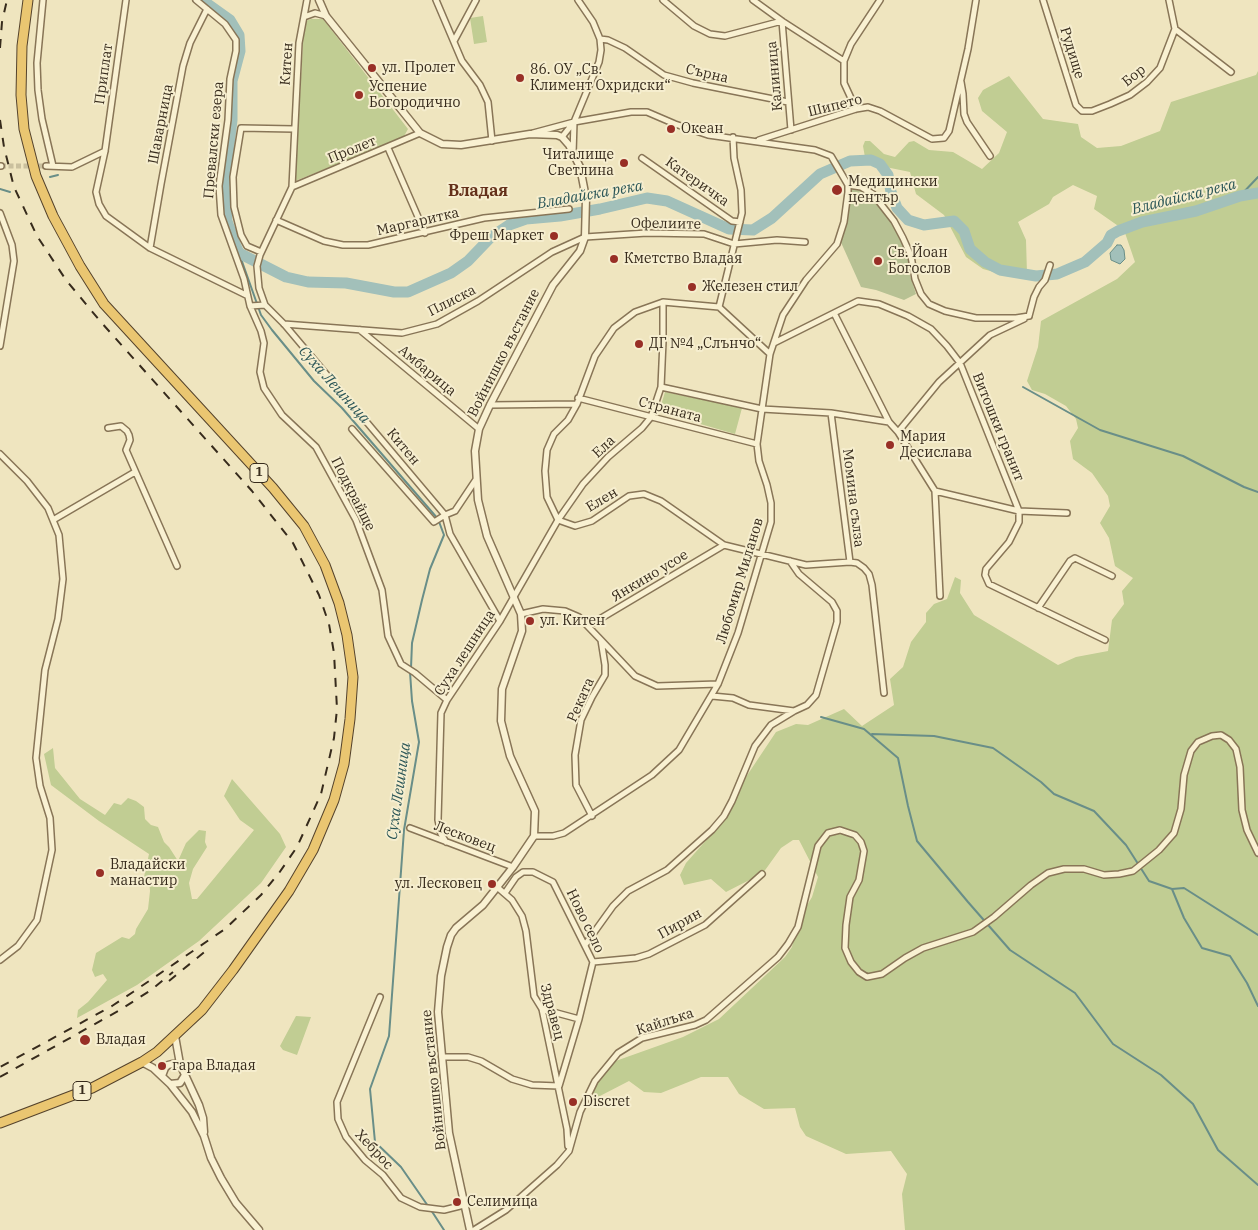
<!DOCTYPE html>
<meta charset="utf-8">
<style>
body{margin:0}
canvas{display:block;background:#efe5bf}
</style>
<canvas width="1258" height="1230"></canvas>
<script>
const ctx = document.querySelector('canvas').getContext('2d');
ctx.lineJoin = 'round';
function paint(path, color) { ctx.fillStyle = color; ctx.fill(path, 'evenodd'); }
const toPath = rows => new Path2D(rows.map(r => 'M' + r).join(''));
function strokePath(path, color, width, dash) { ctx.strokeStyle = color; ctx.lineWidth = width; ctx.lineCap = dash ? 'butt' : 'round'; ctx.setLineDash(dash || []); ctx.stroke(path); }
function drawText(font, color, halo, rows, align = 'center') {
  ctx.font = font + ' "IBM Plex Serif",serif'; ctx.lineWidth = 4; ctx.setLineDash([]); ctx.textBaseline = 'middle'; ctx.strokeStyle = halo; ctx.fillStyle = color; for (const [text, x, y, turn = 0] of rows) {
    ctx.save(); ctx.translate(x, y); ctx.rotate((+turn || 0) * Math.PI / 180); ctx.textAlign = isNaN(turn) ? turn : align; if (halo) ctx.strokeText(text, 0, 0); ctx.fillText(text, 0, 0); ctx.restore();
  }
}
paint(toPath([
 [483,16,487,42,474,44,470,18],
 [311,19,323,19,408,129,403,138,295,181,304,27,306,21],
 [1258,71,1258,1230,905,1230,902,1194,907,1174,891,1151,846,1154,806,1136,800,1127,795,1108,764,1109,739,1094,728,1077,701,1077,661,1093,644,1092,629,1081,598,1097,590,1091,610,1063,683,1037,719,1019,785,957,792,947,797,922,812,897,818,877,799,840,793,840,781,848,763,873,726,892,711,879,684,885,680,875,686,863,725,819,742,783,776,732,796,724,808,725,844,709,862,726,894,705,890,679,903,667,911,642,926,622,926,613,934,604,947,599,955,577,961,580,960,593,974,615,1058,665,1076,657,1108,651,1112,620,1124,604,1122,591,1133,578,1115,566,1109,538,1100,523,1110,506,1108,496,1092,473,1073,459,1070,441,1078,428,1076,419,1066,406,1045,394,1032,390,1027,381,1038,347,1041,321,1117,279,1135,262,1124,230,1094,209,1097,196,1073,185,1053,197,1049,204,1018,222,1026,240,1027,274,1012,277,983,269,966,257,944,215,916,194,910,172,866,163,863,146,865,141,870,141,884,154,895,157,909,142,914,141,929,150,953,152,982,169,999,153,1007,132,982,111,978,98,983,90,1009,76,1043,119,1078,124,1081,137,1097,148,1121,146,1160,131,1171,102,1256,75],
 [665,392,742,408,735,434,659,412],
 [53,748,55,768,80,799,105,815,114,803,121,805,128,798,136,801,144,807,145,819,151,825,158,827,164,842,169,847,178,861,186,843,199,830,206,831,205,842,207,847,193,869,189,883,192,899,197,899,254,830,240,820,224,796,232,779,280,834,286,847,261,883,199,941,137,985,77,1018,78,1010,88,1002,107,980,103,974,95,977,92,970,96,953,122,937,129,939,135,934,136,929,148,909,150,891,149,880,144,877,149,854,99,821,51,785,44,754],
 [296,1016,311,1017,297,1055,283,1050,280,1046]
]), '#c1cd93');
paint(toPath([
 [848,185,873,194,894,221,913,266,908,269,916,294,904,300,876,290,861,287,839,238]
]), '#b7c193');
const water = toPath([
 [1117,245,1121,245,1124,250,1125,259,1120,264,1111,260,1110,253,1117,245]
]);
paint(water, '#a2c0ba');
strokePath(water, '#698e88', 1);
strokePath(toPath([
 [50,177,58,175],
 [0,189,10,192],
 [1240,196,1258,177],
 [239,253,261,315,272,330,314,381,342,408,438,519,444,535,430,569,422,600,412,643,411,668],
 [1023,387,1100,430,1183,456,1244,487,1258,492],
 [410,672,412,701,419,742,404,830,389,1036,370,1089,375,1142,401,1167,428,1206],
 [821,717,864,729,898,758,908,806,917,841,968,902,1010,950,1075,993,1113,1044,1161,1075,1193,1104,1218,1150,1258,1185],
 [872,734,934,736,993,748,1041,782,1054,794,1094,811,1126,845,1149,881,1172,889,1184,918,1202,948,1230,956,1247,983,1258,1006],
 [1172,889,1184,888,1258,935],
 [431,1210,444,1230]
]), '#698e88', 2);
strokePath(toPath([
 [202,0,230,20,239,35,240,51,232,81,232,120,224,187,227,221,235,244,239,253,286,277,308,282,346,283,394,292,408,292,451,273,468,261,491,237,509,225,526,219,560,216,600,209,647,198,667,201,729,229,753,230,772,218,820,174,850,161,871,160,880,164,888,175,891,192,897,208,908,220,924,225,954,221,964,231,970,249,985,262,1000,270,1036,276,1057,274,1085,262,1107,243,1111,235,1118,231,1142,222,1196,211,1240,196,1258,193]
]), '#a2c0ba', 11);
strokePath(toPath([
 [1,166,46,166]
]), '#cac09e', 5, [5, 2.5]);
const minor = toPath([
 [43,0,37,63,38,90,42,119,53,166],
 [126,0,105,151,96,192,99,204,106,216,150,248,246,295],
 [196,0,225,24,236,40,236,51,230,79,228,120,219,186,221,215,244,279,250,306,261,331,264,343,260,372,264,388,282,415,316,447,356,520,382,590,388,636,401,664,415,673,447,700],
 [307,0,299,43,292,187,260,255,257,266,259,288,265,305,284,324,445,515,434,522,352,429],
 [436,0,462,61,480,85,488,102,492,141],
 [663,0,694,26,710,34,725,36,782,21,791,130],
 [753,0,782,21,844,61],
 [1043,0,1076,105,1082,111,1092,111,1110,104,1130,95,1147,82,1160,68,1175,29],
 [1169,0,1175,29,1231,72],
 [304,17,315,13,326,16],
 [600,39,608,40,625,48,664,75,693,83,788,102],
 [454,41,476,0],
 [961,82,963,94,964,114,967,122,990,156],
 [856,109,844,83,844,61,851,44,880,0],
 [574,122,599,62,601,50,600,39,593,22,578,0],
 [533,133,574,122,573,154],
 [759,140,856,109,868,107,880,111,932,139,944,138,949,131,968,49,976,0],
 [388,148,425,233],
 [642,158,732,221,740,222],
 [0,166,1,166],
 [46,166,72,167,105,151],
 [848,185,861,187,873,194,894,221,903,238,911,256,915,279,921,294,929,304,945,311,976,318,1016,318,1029,316],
 [292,187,420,133],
 [0,213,12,245,14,261,0,346],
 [276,220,324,241,343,245,368,245,484,218,569,209],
 [150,248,161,184,183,66,190,43,207,9],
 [261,252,247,246,241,235,234,207,233,177,241,128,294,129],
 [250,306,265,305],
 [719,307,742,213,741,190,734,158,733,137],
 [834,313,889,422,898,432,935,491,940,596],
 [1029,316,1034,297,1039,287,1045,280,1050,265],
 [284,324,402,333,437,324,478,301,552,252,585,237,647,233,704,234,734,244,777,240,805,242],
 [360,330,479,429],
 [774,343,858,301,879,304,908,316,931,329,947,346,960,363,1019,511,1019,522,1009,542,986,569,985,575,989,584,1105,640],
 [770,354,719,307,663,302,635,312,614,328,595,356,577,404,568,420,554,434,547,450,545,471,547,497,558,520,575,526,592,521,629,496,644,494,661,501,724,545,806,565,850,562],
 [661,387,762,409,831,413,889,422],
 [578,398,757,444],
 [490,405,577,404],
 [831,413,850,562,857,563,864,568,869,574,872,585,884,693],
 [108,428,121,426,127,431,129,435,130,440,126,450,177,566],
 [898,432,939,382,990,335,1024,319],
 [0,454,27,481,48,508,59,535,63,579,58,619,45,670,36,758,40,786,50,818,52,850,37,920,18,946,0,960],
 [475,481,455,511,445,515,450,534,500,621],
 [935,491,1019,511,1067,513],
 [53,520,135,472],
 [1038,608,1070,561,1075,558,1112,576],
 [521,614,543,609,565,611,579,617,601,640,605,665,605,675,592,697,581,720,575,755,576,785,592,816],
 [588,626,724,545],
 [601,640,635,676,657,686,718,684],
 [712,696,733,698,749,705,794,711],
 [410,828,513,867],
 [534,836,553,836,564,833,652,775,679,750,718,684,738,633,771,522,771,503,767,485,759,461,757,444,770,354,783,315,806,280,837,244,844,222,848,192,848,185,831,156,815,150,708,135,675,124,647,112,631,112,574,122,562,137],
 [446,842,441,834,438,820,441,713,447,700,500,621,558,520,583,484,608,457,642,428,651,417,661,387,663,341,663,302],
 [497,887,512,900,522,916,526,931,534,996,542,1009,567,1129,568,1146],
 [585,945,613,906,628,891,667,870,712,830,724,816,732,801,755,746,771,725,794,711,807,705,816,695,837,622,837,611,832,602,799,574,790,561],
 [593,962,636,958,649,954,705,925,762,874],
 [380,997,337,1102,338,1119,346,1137,365,1160,383,1175,401,1198,420,1207,444,1210,464,1205],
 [542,1009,579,1019],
 [442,1057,468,1057,481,1061,512,1079,532,1085,559,1086,579,1019,593,962,553,882,533,872,523,872,516,877,505,893],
 [474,1230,506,1210,557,1165,569,1151,580,1112,595,1081,618,1053,642,1038,695,1025,706,1020,778,957,788,944,798,927,818,846,828,833,840,830,855,835,861,842,864,851,859,880,850,897,846,925,845,948,851,962,859,972,867,977,882,974,905,958,923,948,973,932,994,917,1031,885,1048,873,1064,869,1084,869,1104,875,1119,874,1133,871,1159,850,1174,833,1181,809,1184,775,1191,751,1198,742,1212,736,1221,735,1229,740,1236,749,1240,767,1242,810,1247,830,1258,853]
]);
const tertiary = toPath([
 [319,0,326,16,420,133,442,144,461,145,530,134,557,135,562,137,569,145,580,167,586,198,585,237,580,251,553,285,490,405,479,429,475,451,478,500,487,536,521,614,522,631,502,689,501,721,510,756,535,811,534,836,513,867,483,905,456,928,451,935,447,947,441,976,438,1012,449,1133,470,1230],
 [175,1036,180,1064,199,1105,203,1118,204,1132],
 [142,1062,153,1068,170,1084,192,1112,204,1136,211,1158,221,1178,236,1203,259,1230],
 [162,1076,165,1068,168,1065,172,1064,180,1064],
 [170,1084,180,1083,185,1075]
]);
const trunk = toPath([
 [0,1123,92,1088,142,1062,157,1052,202,1010,233,970,289,891,313,850,334,800,344,764,350,719,353,677,347,635,339,603,325,565,304,526,273,488,104,304,80,266,53,216,36,176,24,129,21,95,22,46,28,0]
]);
strokePath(minor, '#887557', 8);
strokePath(tertiary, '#887557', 9);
strokePath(trunk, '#55432c', 11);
strokePath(minor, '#f9f1d2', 5);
strokePath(tertiary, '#f9f1d2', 6);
strokePath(trunk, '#eac671', 9);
strokePath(toPath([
 [0,48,2,22,7,0],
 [0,120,4,147,14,187,37,236,66,280,100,321,252,491,293,543,319,595,329,624,334,653,337,709,334,738,321,794,297,847,279,873,261,895,225,929,133,992,112,1006,0,1067],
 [169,981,208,949],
 [0,1077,120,1010,151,990,173,972]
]), '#372b1c', 2, [9, 9]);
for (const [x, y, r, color] of [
 [372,68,5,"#982f26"],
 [520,78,5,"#982f26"],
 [359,95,5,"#982f26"],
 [671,129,5,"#982f26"],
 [624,163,5,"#982f26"],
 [837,190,6,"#982f26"],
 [554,236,5,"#982f26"],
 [614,259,5,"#982f26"],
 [878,261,5,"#982f26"],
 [692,287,5,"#982f26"],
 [639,344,5,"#982f26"],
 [890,445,5,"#982f26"],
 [530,621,5,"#982f26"],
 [100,873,5,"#982f26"],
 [492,884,5,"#982f26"],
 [85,1040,6,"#982f26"],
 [162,1066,5,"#982f26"],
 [573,1102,5,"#982f26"],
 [457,1202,5,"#982f26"]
]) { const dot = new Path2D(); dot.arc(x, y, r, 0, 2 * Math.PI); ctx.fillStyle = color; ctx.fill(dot); strokePath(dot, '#f6eecf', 2); }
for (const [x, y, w] of [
 [259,473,18],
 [82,1091,18]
]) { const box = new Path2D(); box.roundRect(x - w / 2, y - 9.5, w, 19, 4); ctx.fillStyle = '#f6eecf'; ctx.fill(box); strokePath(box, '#372b1c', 1); }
drawText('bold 12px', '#372b1c', null, [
 ["1",259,473],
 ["1",82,1091]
]);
drawText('14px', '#372b1c', '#f6eecf', [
 ["Рудище",1072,53,73],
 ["Китен",287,64,-86],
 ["Приплат",104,74,-82],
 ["Сърна",707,74,13],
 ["Калиница",775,76,-95],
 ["Бор",1134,76,-39],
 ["Шипето",835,106,-14],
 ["Шаварница",161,124,-79],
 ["Превалски езера",214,140,-85],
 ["Пролет",352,150,-22],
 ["Катеричка",697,182,35],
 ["Маргаритка",418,222,-13],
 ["Офелиите",666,224,1],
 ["Плиска",452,301,-27],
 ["Войнишко въстание",504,353,-63],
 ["Амбарица",427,371,40],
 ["Страната",670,410,15],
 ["Витошки гранит",998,427,68],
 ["Китен",403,447,50],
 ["Ела",604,447,-43],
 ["Подкрайще",353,494,63],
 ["Момина сълза",853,498,83],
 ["Елен",602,500,-31],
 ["Янкино усое",650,576,-31],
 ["Любомир Миланов",740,581,-73],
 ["Суха лешница",465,653,-57],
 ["Реката",581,700,-66],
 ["Лесковец",465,837,21],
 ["Ново село",585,921,64],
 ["Пирин",680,924,-29],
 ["Здравец",552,1012,75],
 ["Кайлъка",665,1022,-18],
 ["Войнишко въстание",434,1080,-96],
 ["Хеброс",374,1150,47]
]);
drawText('14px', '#372b1c', '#f6eecf', [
 ["ул. Пролет",382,68],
 ["86. ОУ „Св.",530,70],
 ["Климент Охридски“",530,86],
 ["Успение",369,87],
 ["Богородично",369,103],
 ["Океан",681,129],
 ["Читалище",614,155,"right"],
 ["Светлина",614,171,"right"],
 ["Медицински",848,182],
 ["център",848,198],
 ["Фреш Маркет",544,236,"right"],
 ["Св. Йоан",888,253],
 ["Богослов",888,269],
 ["Кметство Владая",624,259],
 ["Железен стил",702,287],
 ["ДГ №4 „Слънчо“",649,344],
 ["Мария",900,437],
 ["Десислава",900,453],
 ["ул. Китен",540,621],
 ["Владайски",110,865],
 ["манастир",110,881],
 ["ул. Лесковец",482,884,"right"],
 ["Владая",96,1040],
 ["гара Владая",172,1066],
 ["Discret",583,1102],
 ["Селимица",467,1202]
], 'left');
drawText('italic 15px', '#2b5657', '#f6eecf', [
 ["Владайска река",590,195,-10],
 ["Владайска река",1184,197,-14],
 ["Суха Лешница",334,385,48],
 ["Суха Лешница",399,791,-82]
]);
drawText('bold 16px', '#64301a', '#f6eecf', [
 ["Владая",478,191]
]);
</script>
